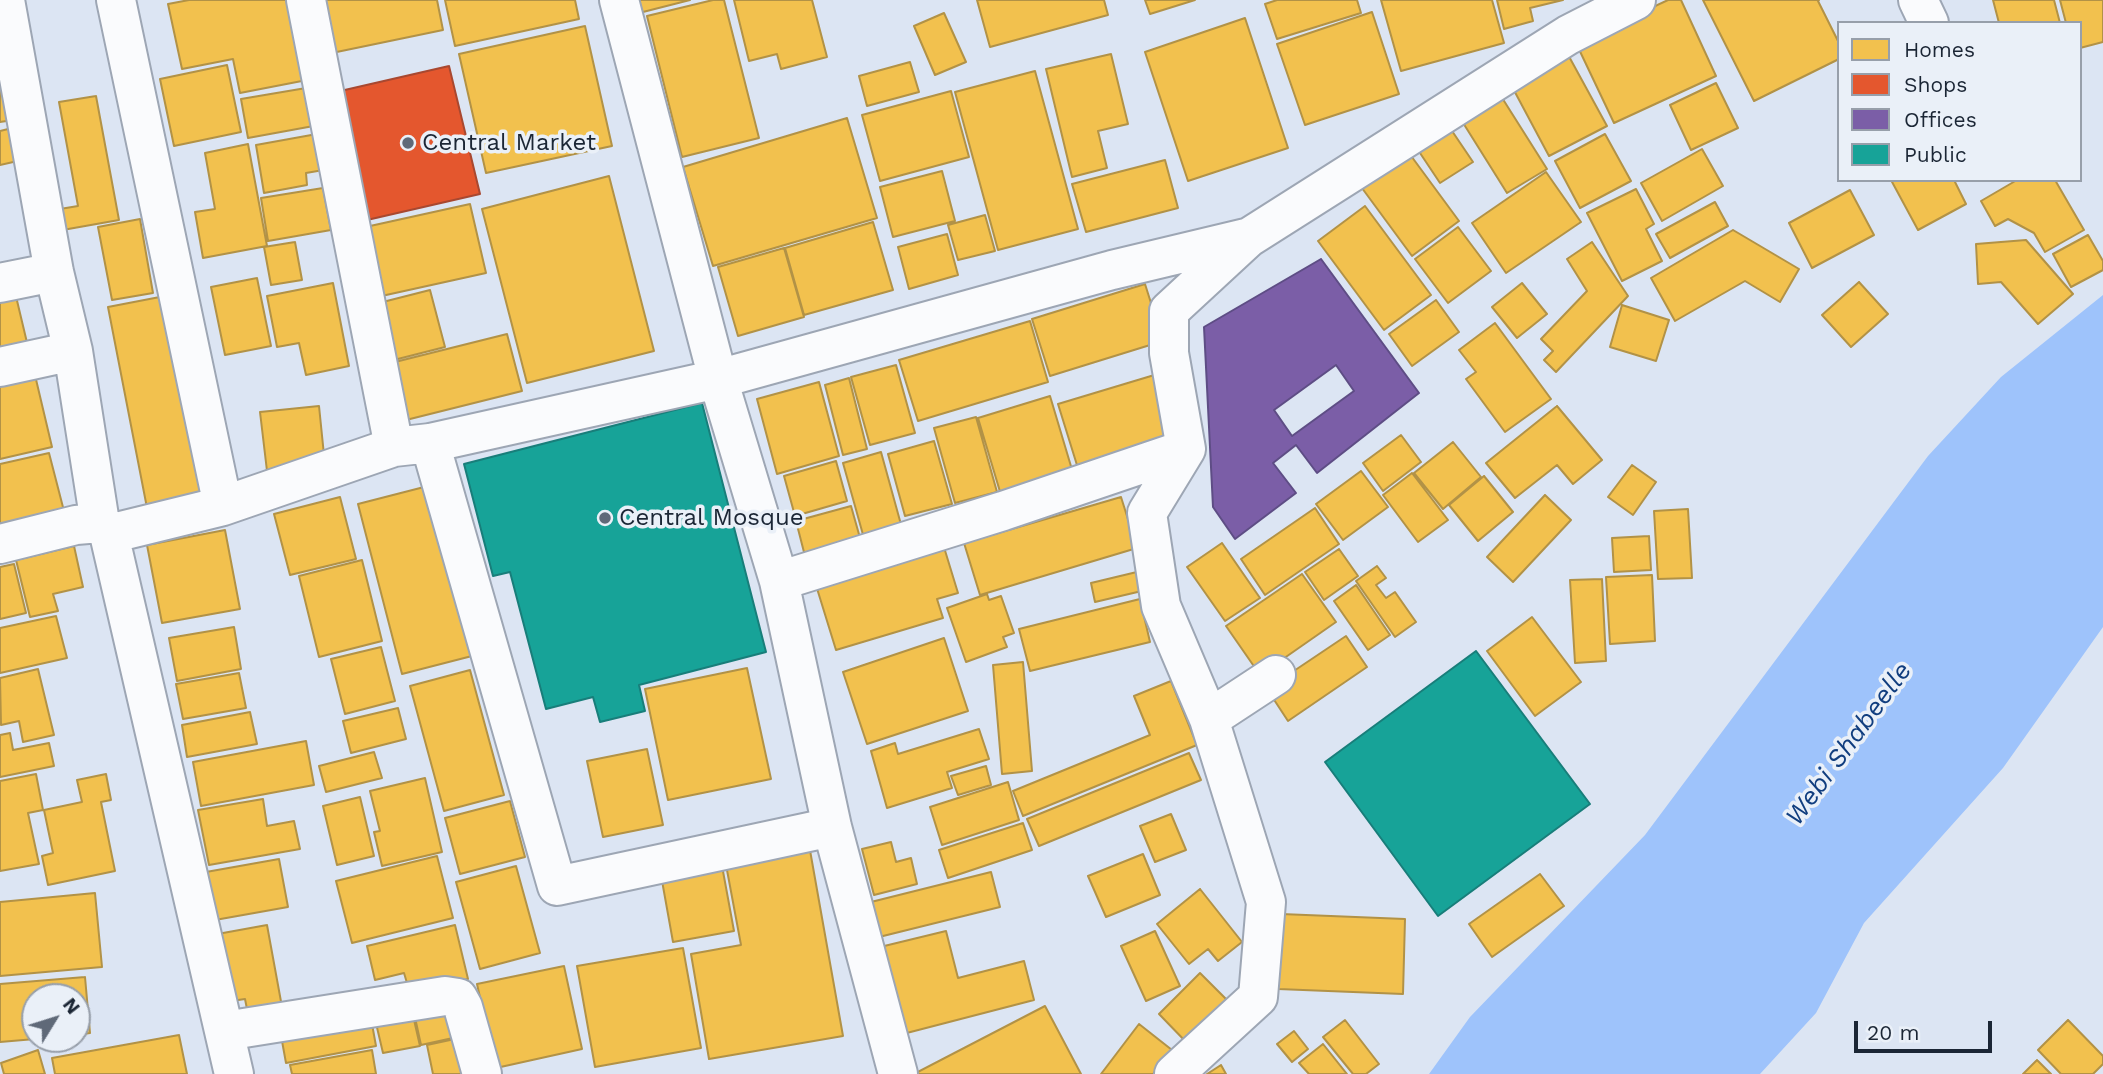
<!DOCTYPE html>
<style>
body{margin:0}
#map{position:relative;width:2103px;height:1074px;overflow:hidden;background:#dce5f3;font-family:"Work Sans",sans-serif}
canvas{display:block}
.legend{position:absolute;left:1837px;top:21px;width:245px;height:161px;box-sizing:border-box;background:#eaf0f8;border:2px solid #979faa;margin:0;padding:9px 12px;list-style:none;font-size:21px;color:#1b2635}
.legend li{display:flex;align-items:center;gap:14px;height:35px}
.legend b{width:35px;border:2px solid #979faa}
.north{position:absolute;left:21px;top:983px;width:70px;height:70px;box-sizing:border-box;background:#eaf0f8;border:2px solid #979faa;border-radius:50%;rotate:52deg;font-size:19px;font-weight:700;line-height:28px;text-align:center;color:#1b2635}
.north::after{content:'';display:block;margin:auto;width:24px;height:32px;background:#5f6978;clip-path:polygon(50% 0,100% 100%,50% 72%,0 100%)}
.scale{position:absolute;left:1854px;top:1021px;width:138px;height:32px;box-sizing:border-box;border:4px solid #1b2635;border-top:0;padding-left:9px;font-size:21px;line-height:24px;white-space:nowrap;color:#1b2635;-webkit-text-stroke:5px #eaf0f8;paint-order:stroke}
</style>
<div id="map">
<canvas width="2103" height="1074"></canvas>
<ul class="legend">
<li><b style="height:19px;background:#f2c14e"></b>Homes</li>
<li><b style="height:19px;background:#e4572e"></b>Shops</li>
<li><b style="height:19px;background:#7b5ea7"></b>Offices</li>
<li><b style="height:19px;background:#17a398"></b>Public</li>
</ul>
<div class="north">N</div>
<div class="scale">20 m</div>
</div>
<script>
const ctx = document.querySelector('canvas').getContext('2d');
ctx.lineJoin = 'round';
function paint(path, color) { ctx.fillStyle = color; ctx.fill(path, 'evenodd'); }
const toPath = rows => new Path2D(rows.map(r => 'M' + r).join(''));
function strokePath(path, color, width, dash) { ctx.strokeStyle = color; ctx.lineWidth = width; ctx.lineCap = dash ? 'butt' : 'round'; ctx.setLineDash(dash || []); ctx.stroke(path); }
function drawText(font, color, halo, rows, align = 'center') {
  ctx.font = font + ' "Work Sans",sans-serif'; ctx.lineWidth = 7; ctx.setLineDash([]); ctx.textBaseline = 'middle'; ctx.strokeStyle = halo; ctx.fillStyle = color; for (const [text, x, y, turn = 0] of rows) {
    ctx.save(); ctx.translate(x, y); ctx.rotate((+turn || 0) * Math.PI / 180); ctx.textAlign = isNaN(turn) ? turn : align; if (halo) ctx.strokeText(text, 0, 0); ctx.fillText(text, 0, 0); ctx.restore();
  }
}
paint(toPath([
 [2103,295,2103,627,2003,768,1864,923,1816,1013,1760,1074,1429,1074,1470,1017,1645,835,1928,456,2001,377]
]), '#9ec3fb');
const homes = toPath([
 [189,0,289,0,307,80,240,93,233,59,182,69,168,4,189,0],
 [316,0,437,0,443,30,327,54,316,0],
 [445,0,575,0,579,19,455,46,445,0],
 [636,0,690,0,639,13,636,0],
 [713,0,724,0,759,138,682,157,647,16,713,0],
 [734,0,812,0,827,57,781,69,777,54,749,61,734,0],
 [977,0,1104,0,1108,15,990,47,977,0],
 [1145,0,1195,0,1150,14,1145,0],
 [1277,0,1357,0,1361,13,1277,39,1265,4,1277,0],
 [1381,0,1492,0,1504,43,1401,71,1381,0],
 [1497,0,1563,0,1530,8,1533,21,1504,29,1497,0],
 [1668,0,1681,0,1716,76,1614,123,1576,43,1668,0],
 [1703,0,1819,0,1818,1,1839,43,1839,59,1754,101,1703,0],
 [1993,0,2054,0,2060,23,1999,23,1993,0],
 [2060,0,2103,0,2103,42,2080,48,2080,23,2066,23,2060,0],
 [1372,12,1399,94,1305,125,1277,44,1372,12],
 [944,13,966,62,935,75,914,26,944,13],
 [1245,18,1288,148,1188,181,1145,52,1245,18],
 [585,26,612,146,486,173,459,54,585,26],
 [1566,51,1607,126,1549,156,1509,81,1566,51],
 [1111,54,1128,124,1098,131,1107,168,1072,177,1046,69,1111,54],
 [910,62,919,92,867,106,859,76,910,62],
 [227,65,241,132,174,146,160,79,227,65],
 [1035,71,1078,229,998,250,955,92,1035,71],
 [1716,83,1738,128,1691,150,1670,105,1716,83],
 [312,87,319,125,248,138,241,99,312,87],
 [7,89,13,120,0,122,0,91,7,89],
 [951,91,969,157,880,181,862,115,951,91],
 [1499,93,1547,169,1507,193,1460,118,1499,93],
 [96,96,119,220,57,231,54,210,78,206,59,102,96,96],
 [847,118,877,218,713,266,683,167,847,118],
 [1448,125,1473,162,1440,183,1416,147,1448,125],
 [16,127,22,160,0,165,0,131,16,127],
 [328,132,335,168,306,173,307,185,264,193,256,145,328,132],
 [1605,134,1631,181,1580,208,1555,161,1605,134],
 [248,144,267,246,203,258,195,212,215,209,205,153,248,144],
 [1406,149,1459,221,1412,256,1359,184,1406,149],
 [1702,149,1723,186,1662,221,1641,183,1702,149],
 [1165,160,1178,208,1086,232,1072,184,1165,160],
 [942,171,955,221,893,237,880,187,942,171],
 [1546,172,1581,222,1506,273,1472,223,1546,172],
 [609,176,654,351,527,383,482,209,609,176],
 [1891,180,1954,180,1966,204,1918,230,1891,180],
 [2017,180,2055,180,2084,230,2045,252,2034,233,2008,219,1995,226,1981,201,2017,180],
 [323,188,331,230,268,241,261,198,323,188],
 [1636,189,1654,224,1646,229,1662,261,1622,281,1587,213,1636,189],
 [1850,190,1874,235,1812,268,1789,223,1850,190],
 [1715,202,1728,226,1670,258,1656,234,1715,202],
 [470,204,486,273,377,297,361,228,470,204],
 [1365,206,1431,295,1384,330,1318,241,1365,206],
 [985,215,995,251,958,260,948,225,985,215],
 [140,219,153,293,112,300,98,227,140,219],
 [873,222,893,290,804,315,785,248,873,222],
 [1458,227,1491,271,1448,303,1415,259,1458,227],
 [1733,230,1799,269,1780,302,1745,281,1675,321,1651,278,1733,230],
 [947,234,958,275,909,289,898,247,947,234],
 [2088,235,2103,261,2103,270,2071,287,2053,254,2088,235],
 [2026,240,2073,294,2038,324,2001,282,1978,284,1976,244,2026,240],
 [295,242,302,280,271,285,264,247,295,242],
 [1592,242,1628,296,1556,372,1544,360,1553,351,1541,339,1587,291,1567,259,1592,242],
 [784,248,804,317,738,336,718,267,784,248],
 [257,278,271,346,225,355,211,287,257,278],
 [1859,282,1888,314,1851,347,1822,315,1859,282],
 [333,283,349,366,306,375,299,343,277,347,267,296,333,283],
 [1522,283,1547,314,1517,338,1492,307,1522,283],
 [1145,284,1163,341,1050,376,1032,319,1145,284],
 [14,288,29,351,0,357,0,291,14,288],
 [430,290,445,347,386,362,371,305,430,290],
 [165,296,205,502,148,513,108,307,165,296],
 [1436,300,1459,332,1412,366,1389,334,1436,300],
 [1622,305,1669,320,1656,361,1610,347,1622,305],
 [1030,321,1048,382,918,421,899,360,1030,321],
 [1495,323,1551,399,1505,432,1466,379,1476,372,1459,350,1495,323],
 [507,334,522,391,402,421,387,364,507,334],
 [896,365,915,433,870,445,851,377,896,365],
 [34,371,52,447,0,459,0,379,34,371],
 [1161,373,1184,446,1081,478,1058,404,1161,373],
 [849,378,867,449,843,455,825,385,849,378],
 [819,382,839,456,777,474,757,399,819,382],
 [1050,396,1073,473,1001,495,978,418,1050,396],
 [319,406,325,465,267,471,260,412,319,406],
 [1557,406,1602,460,1573,484,1557,465,1515,498,1486,463,1557,406],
 [976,417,997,492,955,503,934,428,976,417],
 [1401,435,1421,462,1383,491,1363,463,1401,435],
 [934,441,952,504,905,516,888,454,934,441],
 [1453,442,1481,477,1443,509,1414,473,1453,442],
 [881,452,905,539,867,549,843,463,881,452],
 [49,453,65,515,0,530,0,464,49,453],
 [836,461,847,501,795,516,784,476,836,461],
 [1632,465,1656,482,1633,515,1608,497,1632,465],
 [1361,471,1388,507,1343,540,1316,504,1361,471],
 [1412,473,1448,520,1418,542,1383,495,1412,473],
 [1484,476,1513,512,1478,541,1449,505,1484,476],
 [428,486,472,656,402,674,358,504,428,486],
 [1545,495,1571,520,1513,582,1487,557,1545,495],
 [340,497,356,559,290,575,274,514,340,497],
 [1121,497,1137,548,980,595,964,543,1121,497],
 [851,506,862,545,806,560,796,521,851,506],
 [1315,508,1339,544,1265,595,1241,559,1315,508],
 [1688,509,1692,578,1658,579,1654,511,1688,509],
 [225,530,240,609,162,623,147,545,225,530],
 [1649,536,1651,570,1614,572,1612,538,1649,536],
 [1222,543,1260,598,1225,621,1187,567,1222,543],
 [943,544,958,593,937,599,943,618,836,650,815,582,943,544],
 [74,546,83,587,53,594,58,611,30,617,16,560,74,546],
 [1339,549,1358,576,1324,600,1305,572,1339,549],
 [362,560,382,641,319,657,299,576,362,560],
 [14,564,26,613,0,619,0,567,14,564],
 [1377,566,1386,578,1376,585,1386,598,1395,592,1416,622,1395,637,1356,581,1377,566],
 [1141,571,1146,590,1095,602,1091,583,1141,571],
 [1302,574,1336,622,1260,675,1226,626,1302,574],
 [1652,575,1655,641,1610,644,1606,577,1652,575],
 [1602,579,1606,661,1575,663,1570,580,1602,579],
 [1356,585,1390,635,1368,650,1334,601,1356,585],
 [987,594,989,600,1001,596,1014,633,1003,637,1007,647,966,662,947,608,987,594],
 [1140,599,1150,642,1030,671,1019,629,1140,599],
 [56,616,67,658,0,673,0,628,56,616],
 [1532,617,1581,682,1535,716,1487,651,1532,617],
 [234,627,241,669,177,681,169,638,234,627],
 [1346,636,1367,667,1288,721,1267,689,1346,636],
 [944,638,968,711,867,744,843,672,944,638],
 [381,647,395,701,345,714,331,659,381,647],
 [1023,662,1032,771,1002,774,993,665,1023,662],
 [747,668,771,779,668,800,645,689,747,668],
 [38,669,54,735,23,742,19,721,1,725,0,678,38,669],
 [470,670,504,795,444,811,410,686,470,670],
 [239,673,246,708,183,719,176,684,239,673],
 [1171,681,1197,745,1023,816,1013,791,1150,735,1134,696,1171,681],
 [398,708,406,739,351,753,343,721,398,708],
 [250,712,257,744,187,757,182,725,250,712],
 [979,729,989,759,947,772,952,788,887,808,871,751,895,743,898,754,979,729],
 [10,733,13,750,49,743,54,766,0,777,0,735,10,733],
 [306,741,314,785,201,806,193,762,306,741],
 [647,749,663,825,603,837,587,761,647,749],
 [374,752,382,778,326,792,319,766,374,752],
 [1189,753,1201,780,1039,846,1027,819,1189,753],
 [986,766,991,785,958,795,951,776,986,766],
 [36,774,43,810,28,813,39,864,0,871,0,781,36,774],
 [106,774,111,800,101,802,115,871,48,885,42,856,53,853,44,810,82,802,77,780,106,774],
 [425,778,442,852,382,866,374,832,380,831,370,791,425,778],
 [1008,782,1019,820,942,845,930,807,1008,782],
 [360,797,374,856,337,865,323,806,360,797],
 [263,799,267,826,294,821,300,849,209,865,198,810,263,799],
 [510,801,525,857,460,874,445,818,510,801],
 [1171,814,1186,850,1155,862,1140,826,1171,814],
 [1023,823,1032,850,948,878,939,850,1023,823],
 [808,839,843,1036,709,1059,691,954,741,945,724,854,808,839],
 [891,842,896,862,911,858,917,884,874,895,862,849,891,842],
 [1143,854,1160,895,1106,917,1088,876,1143,854],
 [720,855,734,931,673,942,659,864,720,855],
 [437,856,453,918,352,943,336,881,437,856],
 [279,859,288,907,215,920,206,872,279,859],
 [516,866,540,953,480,969,456,882,516,866],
 [991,872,1000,907,875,938,867,903,991,872],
 [1540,874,1564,906,1492,957,1469,924,1540,874],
 [1200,889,1242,942,1218,961,1208,949,1189,964,1157,924,1200,889],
 [95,893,102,967,0,976,0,902,95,893],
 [1281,914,1405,919,1403,994,1278,989,1281,914],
 [267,925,282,1007,248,1014,245,999,225,1002,212,935,267,925],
 [455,925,468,979,410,993,404,973,375,980,367,946,455,925],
 [946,931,958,978,1024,961,1034,1000,899,1035,876,948,946,931],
 [1155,931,1180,986,1146,1001,1121,946,1155,931],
 [683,948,701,1048,595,1067,577,966,683,948],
 [564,966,582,1049,496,1068,477,984,564,966],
 [1200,973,1229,1002,1188,1044,1159,1014,1200,973],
 [85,977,90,1033,77,1035,77,997,35,997,35,1039,0,1042,0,984,85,977],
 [455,1004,462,1036,421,1045,414,1013,455,1004],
 [1045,1006,1081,1074,914,1074,1045,1006],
 [412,1011,420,1046,383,1053,375,1019,412,1011],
 [370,1013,376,1046,286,1063,280,1030,370,1013],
 [1345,1020,1379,1064,1366,1074,1353,1074,1323,1037,1345,1020],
 [2068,1020,2103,1056,2103,1064,2093,1074,2061,1074,2038,1050,2068,1020],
 [1139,1024,1172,1050,1153,1074,1101,1074,1139,1024],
 [1294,1031,1308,1049,1292,1062,1277,1044,1294,1031],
 [179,1035,187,1074,55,1074,52,1058,179,1035],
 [464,1037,472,1074,433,1074,427,1045,464,1037],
 [1323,1044,1347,1074,1309,1074,1299,1063,1323,1044],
 [38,1050,45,1074,4,1074,1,1063,38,1050],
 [372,1050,376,1074,292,1074,290,1065,372,1050],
 [2037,1060,2051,1074,2023,1074,2037,1060],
 [1221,1065,1226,1074,1207,1074,1221,1065]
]);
paint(homes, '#f2c14e');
strokePath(homes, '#b29246', 2);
const shops = toPath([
 [449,66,480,194,367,220,336,92,449,66]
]);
paint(shops, '#e4572e');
strokePath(shops, '#a84830', 2);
const offices = toPath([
 [1321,259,1419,393,1317,473,1296,445,1273,463,1296,493,1235,539,1213,507,1204,327,1321,259],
 [1336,365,1354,391,1292,436,1274,410,1336,365]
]);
paint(offices, '#7b5ea7');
strokePath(offices, '#5e4d85', 2);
const public = toPath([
 [702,403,766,652,639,685,645,711,600,722,593,697,546,709,510,572,493,576,464,464,702,403],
 [1476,651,1590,804,1438,916,1325,762,1476,651]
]);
paint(public, '#17a398');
strokePath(public, '#187e7a', 2);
const minor = toPath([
 [5,0,54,272,73,351,100,523,109,534,234,1074],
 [116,0,223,506],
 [306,0,394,447],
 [619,0,718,379,779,581,832,827,898,1074],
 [1918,0,1929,23],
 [0,283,54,272],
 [0,367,73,351],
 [430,443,557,886,832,827],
 [109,534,223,506,394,447,430,443,718,379,1112,270,1246,238],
 [0,544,76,525,100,523],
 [779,581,1003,511,1186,449],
 [1209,719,1276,675],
 [225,1031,445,996,458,998,463,1007,482,1074],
 [1174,1074,1258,997,1266,902,1209,719,1161,606,1147,513,1186,449,1169,353,1169,311,1248,238,1568,35,1636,0]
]);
strokePath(minor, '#9da6b4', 42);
strokePath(minor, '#fafbfd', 38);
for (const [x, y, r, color] of [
 [408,143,7,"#5f6978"],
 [605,518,7,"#5f6978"]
]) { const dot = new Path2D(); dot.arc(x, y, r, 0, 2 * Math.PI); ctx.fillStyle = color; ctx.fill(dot); strokePath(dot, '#eaf0f8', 2.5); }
drawText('24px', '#1b2635', '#eaf0f8', [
 ["Central Market",422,143],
 ["Central Mosque",619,518]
], 'left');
drawText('italic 26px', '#113e7f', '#eaf0f8', [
 ["Webi Shabeelle",1849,744,-54]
]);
</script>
